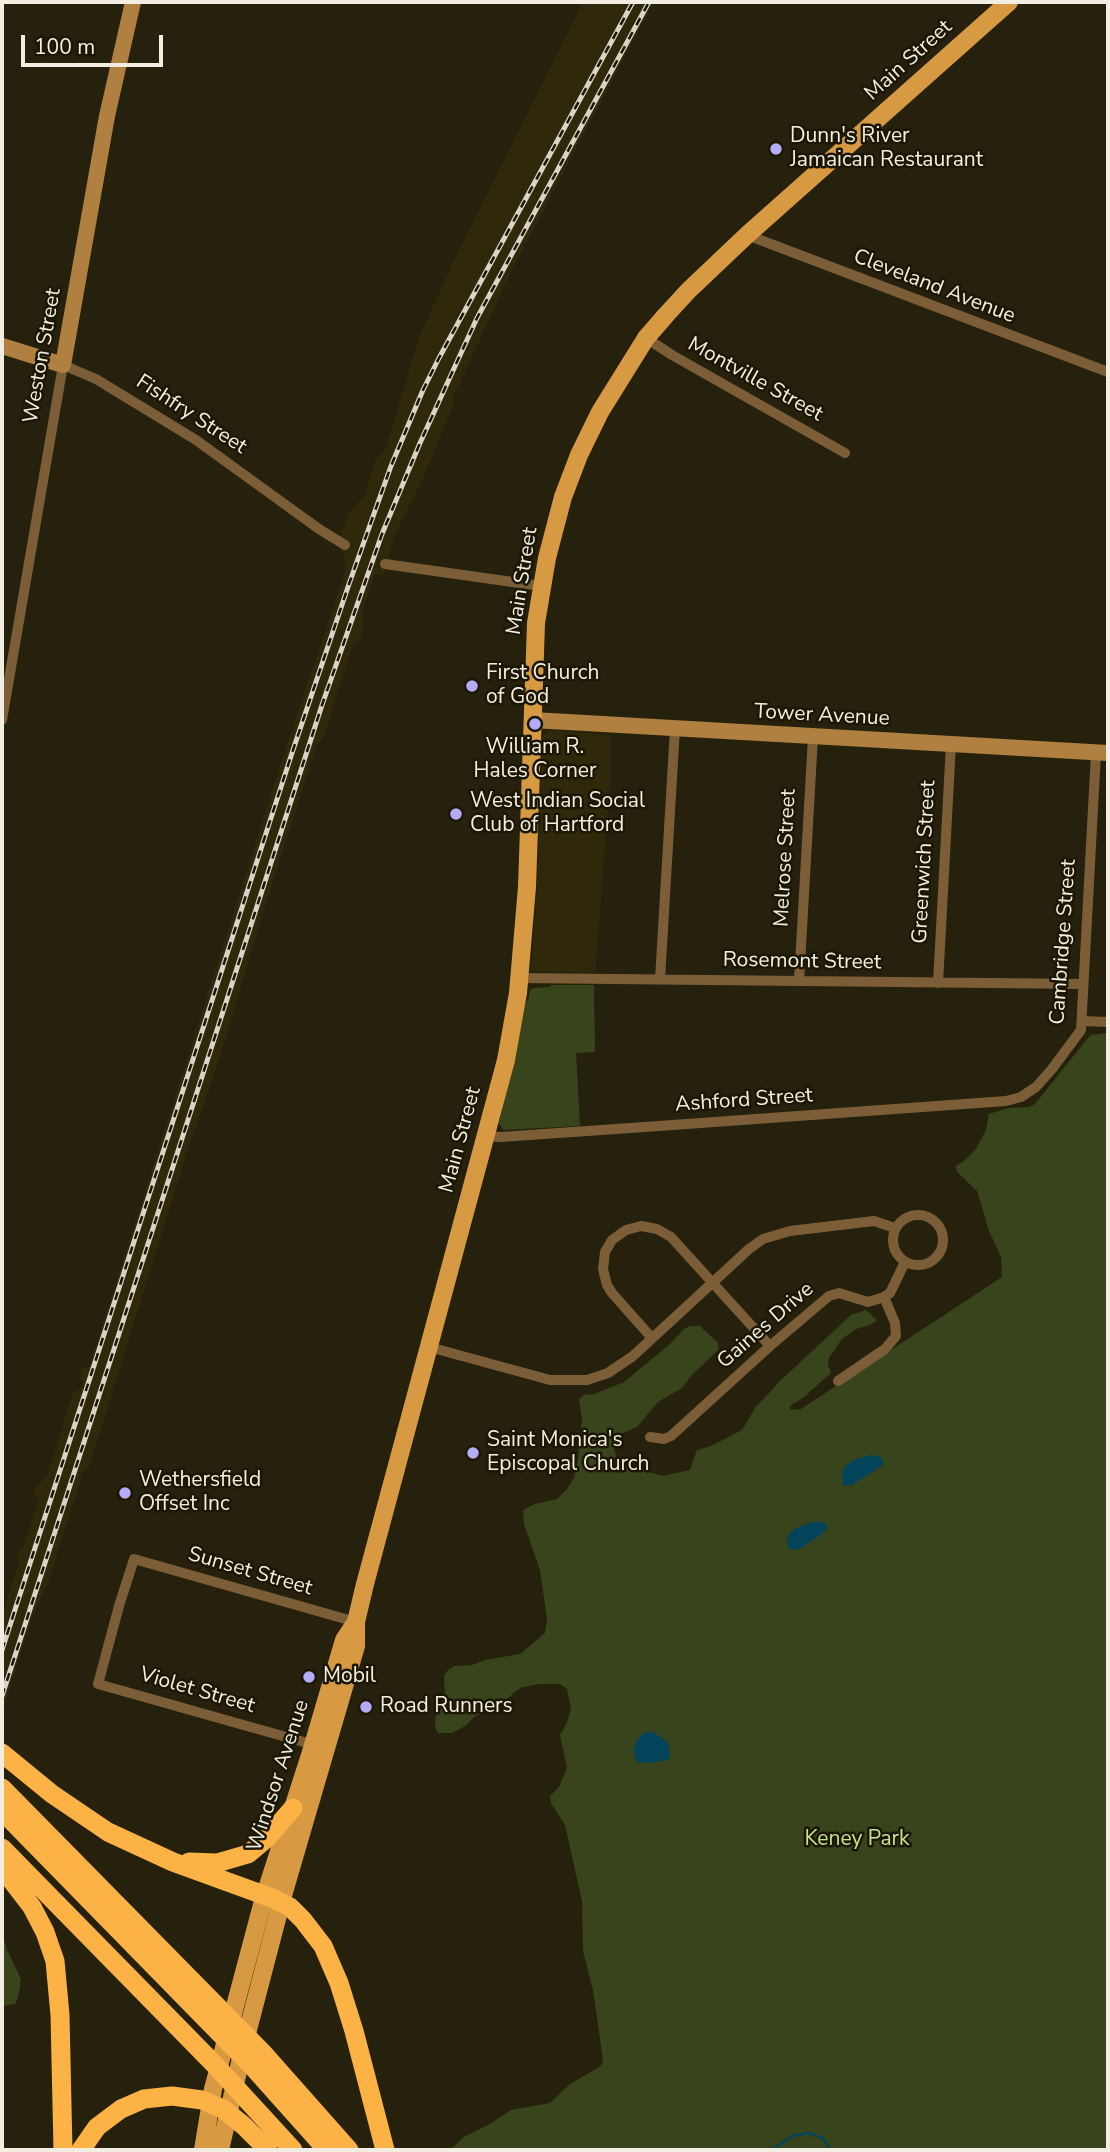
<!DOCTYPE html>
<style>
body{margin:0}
#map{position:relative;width:1110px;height:2152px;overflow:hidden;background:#26210c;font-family:"Nunito Sans",sans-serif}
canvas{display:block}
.frame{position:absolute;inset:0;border:4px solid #f2efe2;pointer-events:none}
.scale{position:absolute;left:21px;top:35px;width:142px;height:32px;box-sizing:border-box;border:4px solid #f2efe2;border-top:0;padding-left:9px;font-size:21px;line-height:24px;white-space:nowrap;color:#f2efe2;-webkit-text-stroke:5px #1c1704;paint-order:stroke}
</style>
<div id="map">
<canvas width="1110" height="2152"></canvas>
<div class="frame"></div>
<div class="scale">100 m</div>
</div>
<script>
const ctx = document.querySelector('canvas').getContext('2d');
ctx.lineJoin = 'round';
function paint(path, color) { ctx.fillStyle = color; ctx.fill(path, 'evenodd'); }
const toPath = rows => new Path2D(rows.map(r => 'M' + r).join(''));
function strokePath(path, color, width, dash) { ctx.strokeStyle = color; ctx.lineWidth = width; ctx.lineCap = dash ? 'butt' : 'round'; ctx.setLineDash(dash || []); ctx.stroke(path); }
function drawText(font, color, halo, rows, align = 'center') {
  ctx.font = font + ' "Nunito Sans",sans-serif'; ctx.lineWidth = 5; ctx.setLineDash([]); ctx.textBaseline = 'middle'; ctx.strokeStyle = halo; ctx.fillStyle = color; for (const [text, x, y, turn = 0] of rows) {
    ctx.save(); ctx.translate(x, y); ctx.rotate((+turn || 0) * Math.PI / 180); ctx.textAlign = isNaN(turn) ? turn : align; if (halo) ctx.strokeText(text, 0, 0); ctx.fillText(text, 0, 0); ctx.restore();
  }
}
paint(toPath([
 [583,2,654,2,512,270,452,400,455,402,420,485,394,537,383,575,375,574,362,612,364,624,360,640,352,647,324,736,317,745,258,929,221,1054,186,1156,89,1468,84,1470,48,1583,32,1617,2,1714,2,1615,19,1561,17,1556,19,1550,23,1548,39,1498,32,1492,47,1476,73,1392,82,1388,83,1383,80,1378,83,1366,89,1368,287,744,345,572,345,558,339,549,343,539,341,536,348,514,365,495,375,460,385,451,419,337,451,266],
 [551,730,611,736,610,785,595,973,533,971,531,969,537,894,542,738,546,732]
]), '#2f280b');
paint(toPath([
 [551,985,594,985,595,1052,576,1053,580,1126,503,1130,499,1123,526,1001,528,1001,530,990,533,988,550,987],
 [1108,1033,1108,2150,450,2150,464,2137,488,2125,511,2110,550,2103,570,2084,601,2066,603,2060,593,1990,583,1951,582,1901,565,1825,551,1803,550,1796,559,1787,567,1768,560,1735,567,1722,571,1709,567,1689,560,1684,539,1684,523,1687,517,1690,495,1710,475,1716,465,1726,458,1730,452,1733,438,1733,435,1727,436,1714,445,1695,444,1676,448,1670,454,1666,472,1665,485,1660,520,1654,545,1633,547,1619,540,1570,524,1524,523,1510,535,1504,557,1499,567,1489,574,1478,578,1459,582,1421,579,1399,584,1395,594,1394,624,1382,669,1345,684,1329,690,1326,700,1326,718,1343,719,1349,691,1376,682,1388,658,1402,637,1427,616,1436,614,1449,618,1462,662,1476,690,1470,697,1450,711,1446,742,1430,755,1408,782,1379,851,1315,866,1310,877,1320,870,1325,856,1329,842,1339,829,1358,828,1364,831,1373,803,1398,790,1406,790,1410,801,1409,1002,1277,1001,1257,989,1231,977,1191,957,1172,956,1166,965,1160,976,1149,986,1130,989,1114,1008,1108,1029,1107,1035,1104,1087,1039,1091,1035],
 [2,1931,7,1950,21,1979,18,1998,15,2004,3,2006]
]), '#38441b');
paint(toPath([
 [867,1456,873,1455,882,1458,883,1465,852,1485,843,1486,842,1473,845,1467,853,1460],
 [811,1522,824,1522,828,1527,824,1532,803,1547,795,1550,788,1548,787,1538,793,1530],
 [653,1732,667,1741,670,1753,668,1760,648,1763,637,1762,633,1750,637,1740,643,1733]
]), '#03445b');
strokePath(toPath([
 [771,2150,793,2136,808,2133,823,2138,830,2150]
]), '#03445b', 2.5);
strokePath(toPath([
 [747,235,1108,372],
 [646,338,672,355,845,453],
 [385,564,541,586],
 [2,720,63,365,96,379,196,440,319,529,345,545],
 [520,978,1083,984],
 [660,979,675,728],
 [799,981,813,737],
 [938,983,951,744],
 [1082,1021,1108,1022],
 [485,1136,501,1137,659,1126,1006,1101,1021,1097,1036,1087,1052,1069,1081,1030,1096,753],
 '893 1240a25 25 0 1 1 50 0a25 25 0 1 1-50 0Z',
 [651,1337,612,1293,607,1285,603,1269,605,1252,612,1240,626,1230,641,1226,657,1229,671,1237,770,1346],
 [429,1347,550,1380,587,1380,608,1373,633,1356,749,1249,763,1239,790,1231,874,1221,895,1228],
 [838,1381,885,1349,896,1336,895,1323,884,1297],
 [650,1437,664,1439,671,1436,770,1346,829,1296,839,1293,868,1302,884,1297,890,1293,905,1262],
 [318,1746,98,1684,119,1606,134,1559,356,1622]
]), '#7b5e37', 10);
strokePath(toPath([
 [2,346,63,365,107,116,133,2],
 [533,720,1108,753]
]), '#af803f', 16);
strokePath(toPath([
 [203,2150,213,2089,263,1901,311,1752,344,1640,356,1622],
 [220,2150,244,2045,284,1892,356,1646,356,1622,365,1584,506,1060,518,993,527,887,536,623,547,558,563,497,579,455,600,412,646,338,666,315,688,291,747,235,1009,2]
]), '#d79a43', 18);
strokePath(toPath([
 [2,1753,52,1794,108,1832,173,1862,272,1898,290,1907,303,1920,323,1946,339,1983,354,2031,385,2150],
 [2,1788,264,2054,349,2150],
 [2,1811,251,2065,327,2150],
 [2,1848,215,2065,293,2150],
 [189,1862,217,1863,248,1854,266,1839,293,1808],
 [2,1868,32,1907,45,1932,55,1961,60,2015,63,2150],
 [81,2150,97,2127,121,2109,144,2099,172,2096,202,2100,223,2109,244,2126,268,2150]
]), '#fcb245', 19);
const rail = toPath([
 [2,1650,292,753,349,584,391,466,423,390,439,358,633,2],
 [2,1696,322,705,382,534,420,443,477,318,649,2]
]);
strokePath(rail, '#d8d4c6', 5);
strokePath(rail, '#1c1704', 2.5, [8]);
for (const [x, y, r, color] of [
 [776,149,7,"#b5acf8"],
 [472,686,7,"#b5acf8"],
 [535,724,7,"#b5acf8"],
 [456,814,7,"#b5acf8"],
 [473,1453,7,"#b5acf8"],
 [125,1493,7,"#b5acf8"],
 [309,1677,7,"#b5acf8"],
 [366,1707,7,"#b5acf8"]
]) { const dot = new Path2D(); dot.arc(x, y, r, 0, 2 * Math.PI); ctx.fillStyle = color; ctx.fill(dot); strokePath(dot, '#1c1704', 2.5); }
drawText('21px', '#f2efe2', '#1c1704', [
 ["Main Street",909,61,-42],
 ["Cleveland Avenue",934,287,21],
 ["Weston Street",43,356,-80],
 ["Montville Street",755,380,29],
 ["Fishfry Street",191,415,33],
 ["Main Street",523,581,-81],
 ["Tower Avenue",822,716,3],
 ["Melrose Street",786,858,-87],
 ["Greenwich Street",925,862,-87],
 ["Cambridge Street",1064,942,-86],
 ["Rosemont Street",802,962,1],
 ["Ashford Street",744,1101,-4],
 ["Main Street",461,1140,-75],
 ["Gaines Drive",766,1326,-41],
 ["Sunset Street",250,1572,16],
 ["Violet Street",197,1691,16],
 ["Windsor Avenue",279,1776,-72]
]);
drawText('21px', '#f2efe2', '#1c1704', [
 ["Dunn's River",790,137],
 ["Jamaican Restaurant",790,161],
 ["First Church",486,674],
 ["of God",486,698],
 ["William R.",535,748,"center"],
 ["Hales Corner",535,772,"center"],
 ["West Indian Social",470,802],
 ["Club of Hartford",470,826],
 ["Saint Monica's",487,1441],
 ["Episcopal Church",487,1465],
 ["Wethersfield",139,1481],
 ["Offset Inc",139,1505],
 ["Mobil",323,1677],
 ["Road Runners",380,1707]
], 'left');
drawText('21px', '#c5e38a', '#1c1704', [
 ["Keney Park",857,1840]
]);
</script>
